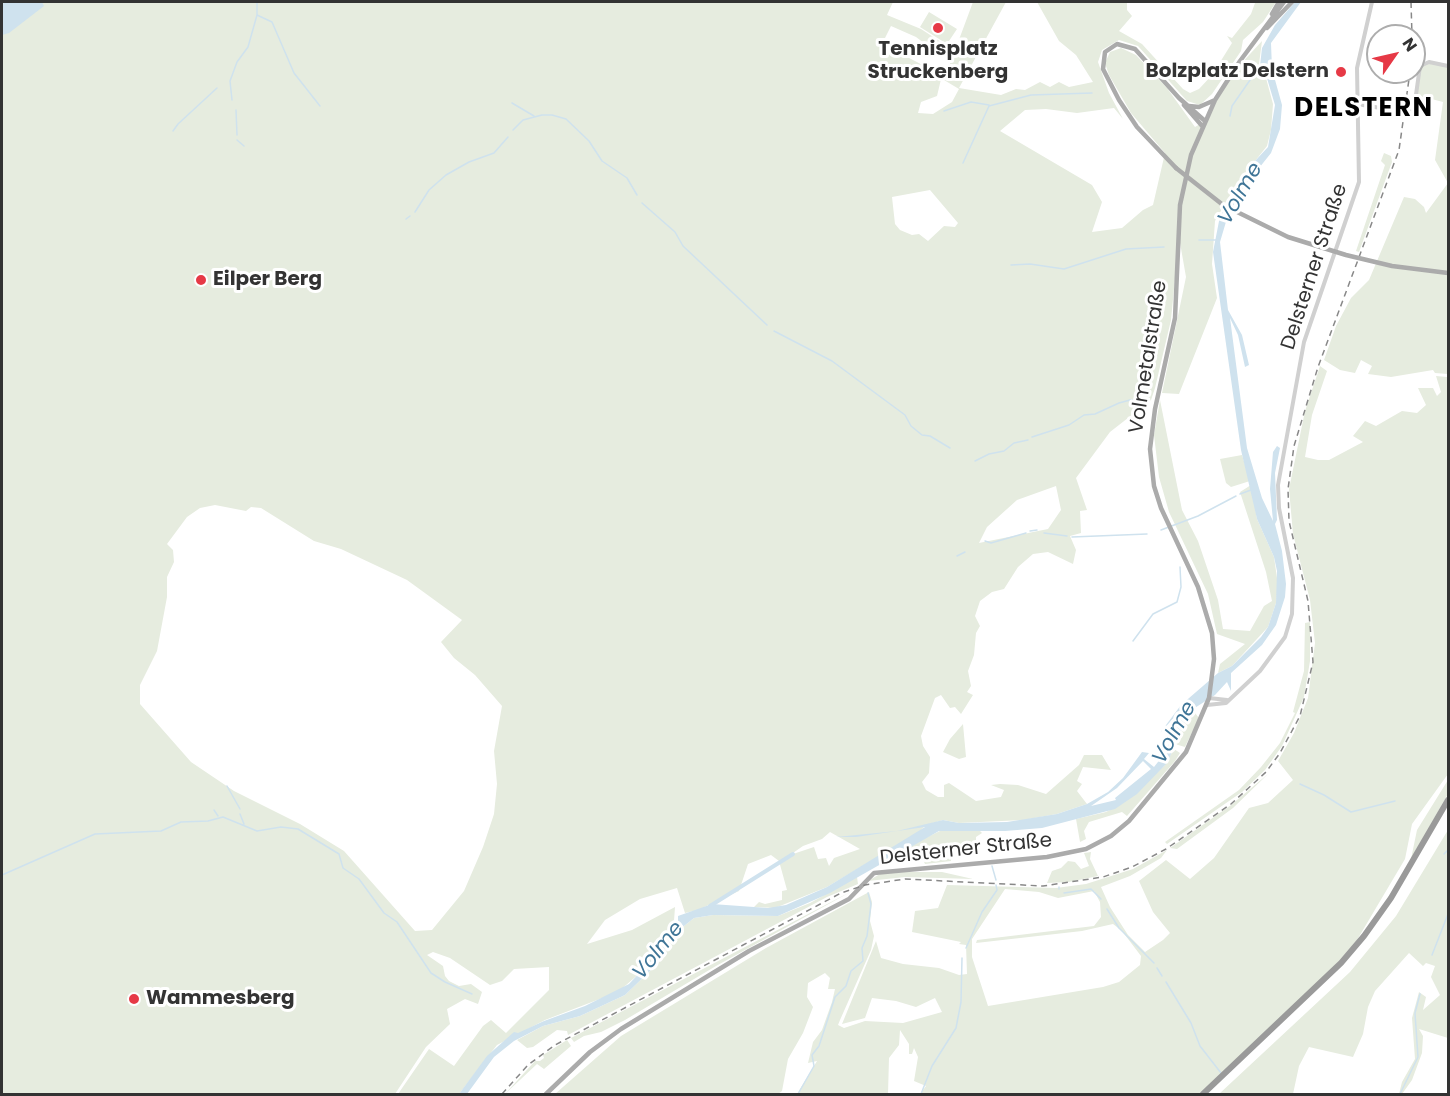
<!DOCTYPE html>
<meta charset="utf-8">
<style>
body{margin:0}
#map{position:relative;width:1450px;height:1096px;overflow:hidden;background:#fff;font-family:Poppins,sans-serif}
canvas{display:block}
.frame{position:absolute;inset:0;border:3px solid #333;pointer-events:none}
.north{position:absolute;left:1366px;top:24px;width:60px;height:60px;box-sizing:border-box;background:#fff;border:2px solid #adadad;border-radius:50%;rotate:56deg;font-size:16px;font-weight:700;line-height:24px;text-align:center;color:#333}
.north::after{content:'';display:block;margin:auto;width:21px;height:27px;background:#e63946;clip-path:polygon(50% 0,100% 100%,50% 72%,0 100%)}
</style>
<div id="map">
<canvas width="1450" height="1096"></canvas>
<div class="frame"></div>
<div class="north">N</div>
</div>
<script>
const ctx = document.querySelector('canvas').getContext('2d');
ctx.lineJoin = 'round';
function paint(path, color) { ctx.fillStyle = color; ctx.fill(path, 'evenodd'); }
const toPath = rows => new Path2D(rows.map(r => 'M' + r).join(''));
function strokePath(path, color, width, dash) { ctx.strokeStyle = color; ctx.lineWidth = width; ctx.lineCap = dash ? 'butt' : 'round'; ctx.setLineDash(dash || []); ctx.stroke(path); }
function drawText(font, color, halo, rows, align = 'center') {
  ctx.font = font + ' Poppins,sans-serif'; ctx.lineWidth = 6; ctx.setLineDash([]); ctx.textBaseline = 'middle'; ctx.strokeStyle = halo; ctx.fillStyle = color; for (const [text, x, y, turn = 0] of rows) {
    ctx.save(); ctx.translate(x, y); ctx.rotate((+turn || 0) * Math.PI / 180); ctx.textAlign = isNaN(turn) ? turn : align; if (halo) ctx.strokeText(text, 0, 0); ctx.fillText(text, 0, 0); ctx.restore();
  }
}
paint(toPath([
 [2,2,893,2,887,15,921,29,947,46,941,56,916,37,891,26,882,44,942,75,937,96,921,102,918,113,933,114,952,102,959,89,944,80,973,2,1006,2,959,88,1001,95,1016,89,1025,90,1040,82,1050,87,1059,82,1069,87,1093,82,1076,55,1059,41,1037,2,1127,2,1127,10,1132,16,1119,31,1142,44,1183,89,1190,93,1199,89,1212,75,1232,43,1227,36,1232,38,1251,14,1255,3,1276,2,1263,22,1243,40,1241,51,1212,94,1200,105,1187,101,1138,46,1119,40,1102,50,1098,62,1109,93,1123,119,1114,108,1077,113,1046,109,1025,110,1000,131,1092,185,1102,202,1092,232,1122,228,1143,210,1153,205,1165,153,1131,113,1109,75,1105,63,1110,52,1121,48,1136,55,1167,88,1195,127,1205,121,1226,80,1262,41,1259,64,1260,69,1263,67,1273,104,1271,130,1267,146,1236,185,1215,221,1212,264,1217,298,1179,394,1162,393,1186,277,1179,237,1171,320,1155,388,1151,400,1110,432,1076,478,1087,510,1080,511,1081,533,1070,536,1076,550,1073,564,1048,552,1033,554,1018,567,1004,589,992,592,980,601,975,616,980,626,976,633,974,655,968,671,971,686,967,692,973,695,961,714,955,707,950,708,941,695,935,698,921,736,923,746,930,757,929,773,922,782,926,790,938,797,944,797,944,785,949,783,976,801,1001,797,1004,790,991,785,1000,784,1018,785,1046,794,1079,765,1084,755,1102,755,1111,770,1083,767,1077,781,1082,784,1077,791,1087,804,1057,814,1023,820,959,823,943,820,926,825,918,833,827,887,775,908,754,907,759,902,765,904,782,900,782,891,787,890,779,861,771,855,748,864,739,891,698,910,685,913,677,888,640,899,605,920,587,944,632,930,675,907,674,921,678,921,647,967,618,992,545,1020,497,1045,459,1094,398,1094,429,1049,454,1066,483,1026,491,1020,506,1033,549,990,549,967,514,969,502,981,490,985,450,958,433,952,427,955,443,966,445,976,449,981,459,986,471,984,482,992,478,1004,465,999,447,1009,450,1024,426,1047,395,1094,2,1094],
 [930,190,958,223,955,227,944,226,928,241,919,234,912,235,900,230,895,224,892,197],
 [1056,486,1061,510,1048,529,979,543,987,527,1017,500],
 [215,505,246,511,251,507,261,508,314,541,341,549,407,580,462,620,441,642,454,658,475,675,502,706,494,751,497,784,494,814,483,847,464,891,432,930,415,931,344,851,300,824,234,791,191,762,140,704,140,685,157,651,167,597,167,577,174,562,173,550,167,544,187,517,200,508],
 [830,832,860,849,834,858,829,866,826,858,818,859,814,847,790,855,803,846,822,839],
 [929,12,957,29,947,44,920,27],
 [1426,62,1448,66,1448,374,1435,373,1433,370,1391,377,1368,374,1372,366,1361,360,1355,373,1340,370,1324,360,1336,326,1351,298,1369,280,1404,197,1415,199,1424,207,1426,213,1448,183,1435,160,1443,102,1416,95,1418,71],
 [1384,153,1391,156,1392,162,1359,252,1356,251,1385,165,1381,161],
 [1320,366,1327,371,1312,415,1305,457,1318,460,1329,460,1363,442,1353,436,1365,421,1376,426,1402,411,1417,413,1426,405,1418,388,1433,388,1437,396,1441,392,1436,376,1447,377,1448,774,1412,824,1405,859,1357,940,1324,978,1288,1012,1199,1094,920,1094,926,1086,914,1081,918,1057,914,1048,912,1054,909,1054,909,1044,900,1030,899,1045,889,1058,888,1094,797,1094,817,1061,808,1063,813,1042,822,1030,832,1002,835,989,828,989,830,978,825,973,808,983,807,997,813,1007,803,1033,788,1059,782,1091,778,1094,555,1094,621,1036,766,948,869,892,872,902,870,921,874,936,871,950,840,1020,838,1025,844,1028,865,1021,903,1023,942,1012,935,998,916,1007,896,1001,872,998,865,1018,842,1024,876,941,881,958,903,964,939,968,959,975,967,974,966,945,959,944,961,942,912,932,915,911,938,908,947,885,1056,888,1086,884,1133,869,1167,850,1161,858,1130,876,1101,887,1110,907,1128,935,1145,952,1163,940,1170,933,1153,912,1139,881,1166,860,1190,879,1214,858,1249,808,1268,803,1293,780,1278,761,1294,733,1308,698,1315,643,1310,600,1293,534,1289,489,1305,411],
 [1005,889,1039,892,1058,898,1094,891,1100,902,1101,917,1094,926,977,940,976,943,1082,931,1113,924,1122,931,1141,956,1140,965,1119,982,1103,987,988,1006,972,957,972,939],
 [1160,400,1182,510,1198,541,1218,600,1223,629,1250,631,1264,606,1272,601,1266,572,1240,492,1251,485,1257,519,1274,557,1278,585,1276,603,1268,627,1232,666,1218,673,1220,664,1245,644,1217,634,1208,594,1169,512,1159,477,1154,435],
 [1242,455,1250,481,1231,487,1226,483,1220,459],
 [1310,622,1310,661,1304,697,1282,746,1265,770,1242,792,1167,844,1165,842,1239,790,1261,767,1280,743,1295,713,1293,712,1304,671,1305,623],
 [1188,713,1195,713,1199,718,1185,747,1175,744],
 [963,724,966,757,959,759,943,752,950,739],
 [1174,749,1180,753,1175,761,1127,816,1122,812,1089,822,1084,831,1086,839,1080,842,1076,819,1106,812,1121,804,1164,766],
 [1268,774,1233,808,1177,849,1170,848,1231,805],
 [1448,780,1448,794,1411,859,1417,830],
 [944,829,980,831,982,833,976,837,976,843,967,844,967,848,952,850,951,861,925,864,920,853,905,848],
 [1448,830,1448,1038,1419,1029,1423,1036,1422,1053,1412,1080,1402,1094,1399,1094,1402,1082,1415,1059,1412,1018,1419,992,1426,997,1423,1010,1440,995,1431,977,1435,966,1426,963,1423,966,1409,953,1375,991,1368,1007,1363,1034,1353,1057,1309,1047,1299,1066,1293,1094,1219,1094,1350,972,1396,916],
 [1091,852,1090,859,1098,876,1069,882,1047,883,1052,871,1061,868,1068,861,1075,862,1081,869,1089,866,1084,853],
 [904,872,942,872,973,879,905,877,868,881,880,874],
 [857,877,858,884,827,897,568,1035,567,1031,557,1030,533,1047,527,1048,517,1040,543,1026,580,1016,625,995,650,971,679,930,694,918,713,915,778,916,810,903],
 [854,890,716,966,625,1020,601,1032,584,1036,574,1042,571,1038],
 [567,1040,571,1046,544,1069,537,1064,505,1094,535,1061,540,1061,544,1058,543,1055]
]), '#e6ecdf');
paint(toPath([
 [4,2,42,2,44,6,9,33,2,35,2,6],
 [1295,2,1301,2,1271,43,1272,69,1282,105,1280,129,1271,153,1244,187,1228,215,1220,242,1228,310,1242,335,1249,365,1245,367,1238,335,1230,318,1247,448,1262,498,1273,521,1270,489,1273,452,1277,446,1280,448,1275,473,1277,520,1275,524,1282,551,1286,584,1285,597,1276,625,1262,645,1231,673,1231,691,1227,682,1215,695,1190,711,1167,763,1137,794,1115,809,1042,828,1005,831,939,831,830,893,778,916,713,915,694,918,679,930,650,971,625,995,580,1016,543,1026,514,1041,494,1057,467,1094,459,1094,487,1056,514,1032,518,1033,544,1021,585,1006,629,984,659,952,678,921,678,916,712,904,768,908,786,905,827,887,925,827,856,837,836,837,897,831,943,820,959,823,1007,822,1057,814,1087,804,1108,792,1123,778,1142,752,1149,753,1144,759,1154,767,1165,753,1188,702,1160,733,1181,705,1218,673,1232,666,1261,637,1268,627,1276,603,1277,571,1274,557,1257,519,1241,450,1213,252,1220,216,1255,161,1268,147,1275,105,1263,65,1260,66,1262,48,1275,25],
 [1143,761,1151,769,1115,798,1116,800,1091,806,1117,788]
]), '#cfe2ee');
strokePath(toPath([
 [257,15,272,22,294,73,320,106],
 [232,100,230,81,237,62,248,47,257,15,257,2],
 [512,103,534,116],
 [236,110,237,135],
 [944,111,971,102,989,105],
 [1230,116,1232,106,1257,70],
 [513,130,523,120,542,115,552,115,566,119,589,141,602,161,627,178,637,195],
 [173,131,178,124,217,88],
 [237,140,244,146],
 [963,163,989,106,1031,95,1092,93],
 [642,203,675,232,683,246,767,325],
 [415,212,429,190,446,175,469,162,494,153,508,137],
 [406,219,410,216],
 [1199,240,1216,240],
 [1011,265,1030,264,1064,269,1126,249,1164,247],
 [774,331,832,361,905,415,911,426,922,435,930,436,950,448],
 [1032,437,1069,425,1084,415,1095,414,1119,403,1130,400,1147,402],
 [975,461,989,454,1004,451,1014,443,1028,440],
 [1240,494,1251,490],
 [1161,530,1198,516,1236,496],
 [1030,531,1037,530],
 [1044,533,1067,536],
 [1072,537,1147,534],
 [985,541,991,543,1026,533],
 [957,556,965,552],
 [1133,641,1153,614,1177,602,1181,587,1180,567],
 [1300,784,1324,795,1351,812,1395,801],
 [227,786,240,809],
 [214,810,218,816],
 [240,814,244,824],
 [1444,854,1448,850],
 [992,866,996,880],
 [2,875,95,834,161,831,181,822,208,821,223,817,257,831,281,827,298,829,339,854,343,868,359,879,384,913,397,922,431,973,445,982,472,994],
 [1059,887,1059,889],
 [1064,893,1091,889,1101,899],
 [1107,909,1119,928,1154,963],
 [966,948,982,912,997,890,996,885],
 [1432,955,1448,914],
 [1157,968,1162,976],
 [1166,982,1191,1023,1200,1046,1221,1073],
 [798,1094,814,1066,812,1055,819,1046,835,997,846,986,851,971,863,961,862,948,867,936,871,904,868,893],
 [921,1094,932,1066,956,1028,961,1002,962,958],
 [1400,1094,1418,1057,1415,1013,1420,994]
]), '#cfe2ee', 1.5);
strokePath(toPath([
 [710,906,793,854]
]), '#cfe2ee', 4);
strokePath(toPath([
 [1357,104,1410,113,1414,109,1420,66,1429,62,1448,66],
 [1209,698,1227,700],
 [1207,705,1226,703,1260,671,1285,637,1292,614,1293,578,1279,508,1278,485,1304,342,1359,182,1357,68,1372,2]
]), '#d0d0d0', 4);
strokePath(toPath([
 [1272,14,1279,2],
 [1267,28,1292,2],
 [1184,105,1203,127],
 [1189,106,1199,107,1215,100],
 [1176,168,1137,127,1119,100,1103,69,1105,52,1117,44,1135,49,1179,98,1205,121],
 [546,1094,590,1052,621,1029,749,951,849,899,874,873,1047,857,1086,849,1111,836,1129,821,1186,752,1209,698,1214,659,1212,633,1198,587,1161,508,1154,486,1150,449,1155,409,1175,318,1180,205,1191,155,1215,100,1240,61,1284,2]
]), '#ababab', 4.5);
strokePath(toPath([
 [1203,1094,1341,963,1364,936,1391,898,1448,800]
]), '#9a9a9a', 6);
strokePath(toPath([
 [1411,2,1412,36],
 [502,1094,528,1065,555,1045,841,893,865,885,905,879,1043,886,1103,877,1132,867,1166,849,1231,804,1266,772,1280,753,1300,716,1313,662,1308,601,1289,521,1288,489,1294,446,1318,367,1399,150,1410,72]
]), '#888', 1.5, [6, 4.5]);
strokePath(toPath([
 [1176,168,1223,205,1288,237,1346,255,1392,266,1448,273]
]), '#ababab', 4.5);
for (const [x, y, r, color] of [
 [938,28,6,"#e63946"],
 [1341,72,6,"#e63946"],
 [201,280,6,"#e63946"],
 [134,999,6,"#e63946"]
]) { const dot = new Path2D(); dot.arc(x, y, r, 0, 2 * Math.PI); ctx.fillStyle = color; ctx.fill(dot); strokePath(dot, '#fff', 2); }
drawText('bold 20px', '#333', '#fff', [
 ["Tennisplatz",938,50,"center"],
 ["Struckenberg",938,73,"center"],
 ["Bolzplatz Delstern",1329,72,"right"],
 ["Eilper Berg",213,280],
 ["Wammesberg",146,999]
], 'left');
drawText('20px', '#333', '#fff', [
 ["Delsterner Straße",1315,267,-72],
 ["Volmetalstraße",1149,357,-81],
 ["Delsterner Straße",966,850,-6]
]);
drawText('italic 21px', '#3f7597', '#fff', [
 ["Volme",1241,194,-60],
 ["Volme",1175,733,-61],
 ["Volme",659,951,-51]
]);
ctx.letterSpacing = '1.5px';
drawText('bold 26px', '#000', '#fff', [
 ["DELSTERN",1364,109]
]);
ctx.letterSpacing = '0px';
</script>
